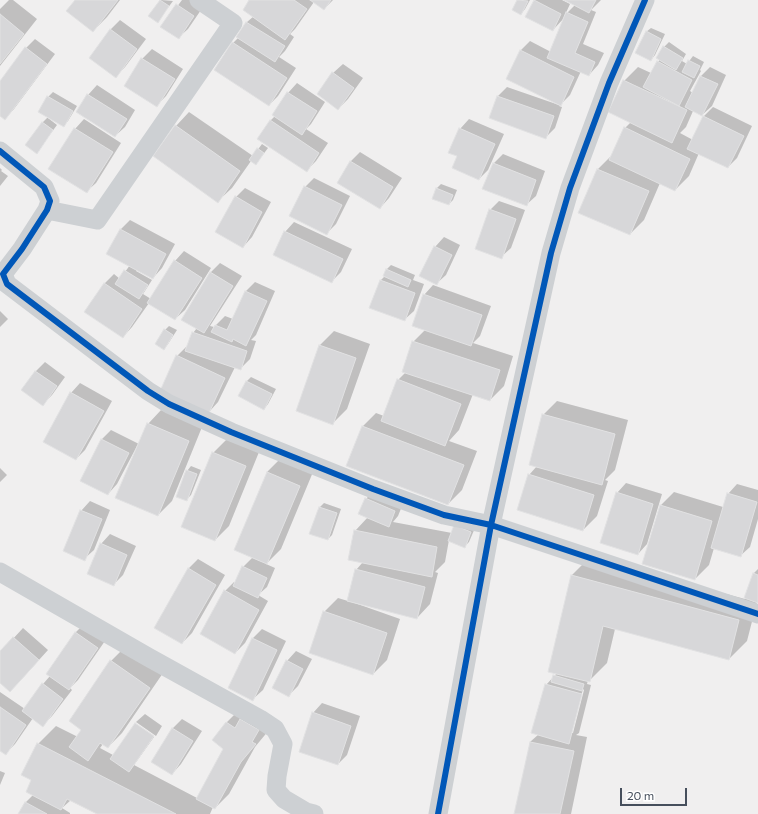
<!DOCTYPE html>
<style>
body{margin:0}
#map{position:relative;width:758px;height:814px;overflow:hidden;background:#f0efef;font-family:Commissioner,sans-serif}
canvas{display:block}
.scale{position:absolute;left:620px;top:788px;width:67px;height:18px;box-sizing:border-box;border:2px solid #464f5c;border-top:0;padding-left:5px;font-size:12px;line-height:14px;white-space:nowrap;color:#464f5c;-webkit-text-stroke:3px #fff;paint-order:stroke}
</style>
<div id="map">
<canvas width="758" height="814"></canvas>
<div class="scale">20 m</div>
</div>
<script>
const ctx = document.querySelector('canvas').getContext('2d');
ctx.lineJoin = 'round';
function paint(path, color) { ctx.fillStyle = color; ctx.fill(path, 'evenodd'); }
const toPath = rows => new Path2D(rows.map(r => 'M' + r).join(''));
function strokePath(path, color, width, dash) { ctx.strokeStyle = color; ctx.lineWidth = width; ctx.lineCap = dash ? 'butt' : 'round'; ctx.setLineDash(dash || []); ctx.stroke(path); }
paint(toPath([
 [9,0,13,0,37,19,0,66,0,9],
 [76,0,120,0,107,17,93,31],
 [161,0,173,1,158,21,150,16],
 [182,0,193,0,203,7,188,29,178,38,162,27],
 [251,0,333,0,324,9,314,2,295,29,290,34,294,37,285,51,279,57,296,68,278,96,269,105,215,70,233,43,238,38,247,22,254,16],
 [518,0,530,0,525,9,521,14,513,10],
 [535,0,562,0,570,4,565,15,575,5,567,0,601,0,591,10,596,12,583,44,604,53,598,65,589,75,581,71,570,95,559,106,562,107,555,128,545,138,490,118,498,96,507,87,559,105,560,104,520,51,530,41,551,52,565,17,553,30,526,16],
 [120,20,146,39,125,67,116,76,90,58,111,29],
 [651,28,665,34,655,55,651,60,646,32],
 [35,39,55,54,14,109,5,119,0,115,0,83,26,48],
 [669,42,686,54,682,61,687,64,693,56,704,62,700,70,701,71,690,91,693,93,701,76,710,67,726,75,712,106,702,115,693,111,686,127,680,133,693,140,703,117,713,107,752,126,737,158,728,167,699,153,689,176,675,190,660,183,644,220,630,234,598,169,612,155,625,128,631,122,624,81,638,67,651,73,660,59,664,47],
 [152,49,183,69,166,96,157,105,142,59],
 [343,64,363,78,348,99,338,109,333,73],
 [297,83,325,102,311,124,306,129,328,143,316,161,307,170,270,121,275,116,288,93],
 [97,85,135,110,125,127,115,136,88,95],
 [53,92,77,106,68,121,63,126,48,117,48,118,57,125,37,152,27,145,43,122,48,117,40,111,48,97],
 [189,112,253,156,262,144,268,148,256,164,251,161,232,188,218,201,176,126],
 [84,119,121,143,96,183,86,192,75,129],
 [469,119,504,134,488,170,479,179,460,129],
 [360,152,402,178,389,198,380,208,338,183,351,161],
 [503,154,545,171,536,196,526,205,494,163],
 [0,168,2,170,1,171,8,176,0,186],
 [314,178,350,196,336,224,327,233,305,187],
 [441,184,457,190,453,200,449,204,437,188],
 [245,188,271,202,252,237,243,247,236,197],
 [499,201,525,210,511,248,501,257,490,210],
 [130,220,175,244,162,268,153,278,137,269,136,271,152,280,143,294,151,299,175,261,184,251,211,268,185,310,175,319,149,303,132,327,123,337,104,284,114,274,120,279,130,265,120,230],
 [294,222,352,249,341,272,332,281,285,232],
 [444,237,460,245,446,275,436,284,435,247],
 [220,263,242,276,210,326,214,327,225,316,233,319,246,291,255,282,275,291,256,335,251,340,256,341,250,359,240,369,235,367,218,402,209,412,177,356,186,347,188,347,193,333,197,328,183,319,211,272],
 [391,265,415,275,413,280,424,284,414,311,404,320,371,307,381,280,385,276,387,269],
 [433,285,491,306,480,336,473,343,513,356,504,386,490,400,473,394,459,430,449,441,477,451,462,490,448,504,362,427,376,413,384,416,398,380,406,372,413,342,426,329,424,295],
 [0,311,8,319,0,327],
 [169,326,177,330,168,344,164,349,165,330],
 [334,331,370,344,347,409,333,423,297,411,320,345],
 [45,362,65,377,52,395,42,405,22,390,36,371],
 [251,377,276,389,268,404,264,409,239,396,247,381],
 [80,383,112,401,85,450,76,459,71,393],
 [557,401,628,420,615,470,605,480,608,481,597,516,583,530,529,475,537,466,543,415],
 [161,410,202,427,172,501,158,515,138,447,137,446,117,484,108,494,101,440,111,430,139,444,148,424],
 [227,439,259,452,229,526,215,540,213,453],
 [281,458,313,472,281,549,266,564,275,568,267,587,258,595,268,601,245,643,235,653,225,591,234,582,236,582,243,567,253,557,267,472],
 [191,466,201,470,191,495,186,500,187,471],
 [0,468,7,475,0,482],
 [626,483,662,494,647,544,638,554,617,493],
 [737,484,758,490,758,519,750,547,740,556,714,548,709,565,695,579,660,506,674,492,723,507,728,494],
 [375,489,404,501,398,516,393,522,452,533,455,526,475,528,469,542,464,547,449,540,445,562,435,572,438,573,430,604,417,618,353,601,352,602,400,619,387,660,373,674,324,612,338,598,348,601,356,570,363,562,355,531,368,517,366,499],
 [90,501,110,510,94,550,84,559,81,511],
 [324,503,341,509,332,535,328,539,320,507],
 [110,534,136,546,123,575,113,585,101,544],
 [590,557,745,599,754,573,758,569,758,602,757,602,747,641,729,659,615,629,607,663,589,681,588,680,587,684,591,685,579,733,576,735,587,737,571,814,515,814,530,742,539,734,546,685,557,673,550,671,572,575],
 [583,689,584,690,573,733,571,733],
 [198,559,225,575,192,633,182,643,188,569],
 [85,623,107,638,78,680,70,688,72,690,52,716,43,725,33,718,15,744,6,753,0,749,0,692,25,709,43,684,50,676,47,674,76,632],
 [23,628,48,650,20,681,0,681,0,653],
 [262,629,286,641,263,690,253,699,229,688,253,638],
 [125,647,163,673,122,733,108,747,103,744,100,748,113,755,136,723,136,724,154,737,134,765,197,798,224,749,227,722,240,709,254,706,272,716,266,727,269,730,255,747,229,794,215,808,213,807,210,814,99,814,71,800,62,808,70,813,70,814,19,814,26,802,33,795,33,780,38,744,56,726,78,737,83,730,111,661],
 [296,651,312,659,298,686,289,695,287,661],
 [322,703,360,716,347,755,338,764,313,713],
 [145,714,162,726,156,736,136,722],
 [182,719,202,731,181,764,172,774,152,762,173,728],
 [0,771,5,773,0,785]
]), '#0003');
const building = toPath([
 [75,0,118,0,93,32,66,11,75,0],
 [160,0,169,6,158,23,148,16,160,0],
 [249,0,294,0,307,9,285,40,243,10,249,0],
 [310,0,331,0,324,10,310,0],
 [517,0,528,1,521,15,512,10,517,0],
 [534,0,561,14,553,31,525,17,534,0],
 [564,0,596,0,589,13,564,0],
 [176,4,194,16,179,39,160,27,176,4],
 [566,12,588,22,575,53,595,62,589,76,547,58,566,12],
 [0,14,24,34,0,64,0,14],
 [246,22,285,46,275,62,236,37,246,22],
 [110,29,137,49,116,78,89,58,110,29],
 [646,31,661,39,651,61,635,53,646,31],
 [232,42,287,78,269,106,214,70,232,42],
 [663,46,683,58,676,70,656,58,663,46],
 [25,47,47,64,5,120,0,116,0,81,25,47],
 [520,50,574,77,561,106,506,79,520,50],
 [141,58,175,79,157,107,124,86,141,58],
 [688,60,700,66,694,78,682,72,688,60],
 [657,61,692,80,679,106,643,87,657,61],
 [332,72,354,88,338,110,317,94,332,72],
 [700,76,718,84,702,116,685,107,700,76],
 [623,80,687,110,672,143,608,112,623,80],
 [287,92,317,111,302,135,272,115,287,92],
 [87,94,127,119,115,137,76,112,87,94],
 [47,96,73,111,64,127,38,112,47,96],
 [497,96,554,116,546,139,489,118,497,96],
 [703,116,744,136,728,168,687,149,703,116],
 [270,120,319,153,307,172,257,139,270,120],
 [42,122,53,130,37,154,25,145,42,122],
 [175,125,240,171,218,203,153,156,175,125],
 [624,127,690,159,675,191,609,160,624,127],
 [74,128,113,152,87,193,48,169,74,128],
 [459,128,495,144,479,180,452,168,457,156,448,153,459,128],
 [257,148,264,153,256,165,249,160,257,148],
 [350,161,393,187,380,209,337,183,350,161],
 [493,163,536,180,527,206,482,189,493,163],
 [597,169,649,191,630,235,578,213,597,169],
 [304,186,342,205,327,235,289,216,304,186],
 [436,188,453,195,449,205,432,199,436,188],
 [235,196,262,212,243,248,215,232,235,196],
 [489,209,516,219,502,259,475,249,489,209],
 [120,229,166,254,153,279,106,254,120,229],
 [284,231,343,259,332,283,273,255,284,231],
 [434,246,452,255,437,285,419,276,434,246],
 [174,260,202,278,175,320,147,303,174,260],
 [386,269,411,280,408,287,383,276,386,269],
 [124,270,148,285,139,299,115,284,124,270],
 [210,272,233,286,204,333,181,320,210,272],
 [380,280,415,293,405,321,369,308,380,280],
 [104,283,142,309,123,338,84,312,104,283],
 [245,291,267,301,246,346,233,339,232,342,211,332,215,325,227,330,245,291],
 [423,294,482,315,471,346,412,326,423,294],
 [164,329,173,335,164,350,155,344,164,329],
 [192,332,247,351,241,370,185,351,192,332],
 [412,341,500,370,490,401,402,372,412,341],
 [319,345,356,358,333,425,296,411,319,345],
 [176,355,225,378,209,413,160,391,176,355],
 [35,371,57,386,43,406,21,390,35,371],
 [397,379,461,404,445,446,381,421,397,379],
 [246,381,272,394,264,410,238,396,246,381],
 [70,392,104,411,76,460,43,442,70,392],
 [542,414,615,434,602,485,529,465,542,414],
 [147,423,189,441,158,516,115,498,147,423],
 [362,426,464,465,448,505,346,466,362,426],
 [101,439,129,453,108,495,80,481,101,439],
 [212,452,246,466,215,541,181,527,212,452],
 [186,470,197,474,187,501,176,497,186,470],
 [267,472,300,486,267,564,234,550,267,472],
 [528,474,594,495,583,531,517,510,528,474],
 [616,492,653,504,638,555,600,543,616,492],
 [727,493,757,502,741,557,711,548,727,493],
 [365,498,395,511,389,527,358,514,365,498],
 [660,505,712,521,695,580,642,564,660,505],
 [319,507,337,513,328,540,309,534,319,507],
 [80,510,102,519,85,561,63,551,80,510],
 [454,525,471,532,465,548,448,541,454,525],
 [354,530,437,547,432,577,348,560,354,530],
 [100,543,127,555,114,586,87,574,100,543],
 [242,566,267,578,258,598,233,586,242,566],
 [188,568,216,585,182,644,154,628,188,568],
 [355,569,425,587,417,619,347,601,355,569],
 [753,573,758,575,758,603,744,598,753,573],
 [571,575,739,620,729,660,603,626,590,682,548,672,571,575],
 [224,590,259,610,235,654,200,634,224,590],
 [323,611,387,633,373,675,309,653,323,611],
 [75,632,98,648,69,690,46,674,75,632],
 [13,637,39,660,10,692,0,683,0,651,13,637],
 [252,638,277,650,253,701,228,688,252,638],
 [110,660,150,688,108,748,100,743,88,761,69,747,81,730,69,721,110,660],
 [286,660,303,669,289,697,272,688,286,660],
 [553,675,584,684,582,691,551,682,553,675],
 [42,683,63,699,43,727,22,711,42,683],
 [545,684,582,694,569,744,531,733,545,684],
 [0,707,26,725,6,755,0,751,0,707],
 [312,712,351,726,338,765,299,752,312,712],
 [240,719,259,730,252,742,256,744,241,762,215,809,196,799,223,749,212,740,226,722,235,728,240,719],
 [135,723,154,736,129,772,110,759,135,723],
 [172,728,193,741,172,775,151,762,172,728],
 [530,742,574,751,560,814,514,814,530,742],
 [37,743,176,814,97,814,67,799,61,810,26,792,31,780,21,775,37,743],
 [25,802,47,814,18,814,25,802]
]);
paint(building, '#d7d7d9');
strokePath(building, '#e1e1e2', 1);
strokePath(toPath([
 [0,151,44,187,50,201,47,210,22,249,3,274,7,284,148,391,169,404,231,432,373,489,444,515,491,525,758,614],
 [47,210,97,220,233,23,199,0],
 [0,572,148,657,260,719,275,729,283,744,277,776,276,790,284,799,306,812,314,814],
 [438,814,491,525,551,253,570,188,609,83,645,0]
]), '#cdd0d3', 19);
strokePath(toPath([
 [0,151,44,187,50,201,47,210,22,249,3,274,7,284,148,391,169,404,231,432,373,489,444,515,491,525,758,614],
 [438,814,491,525,551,253,570,188,609,83,645,0]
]), '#0057b8', 6);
</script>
